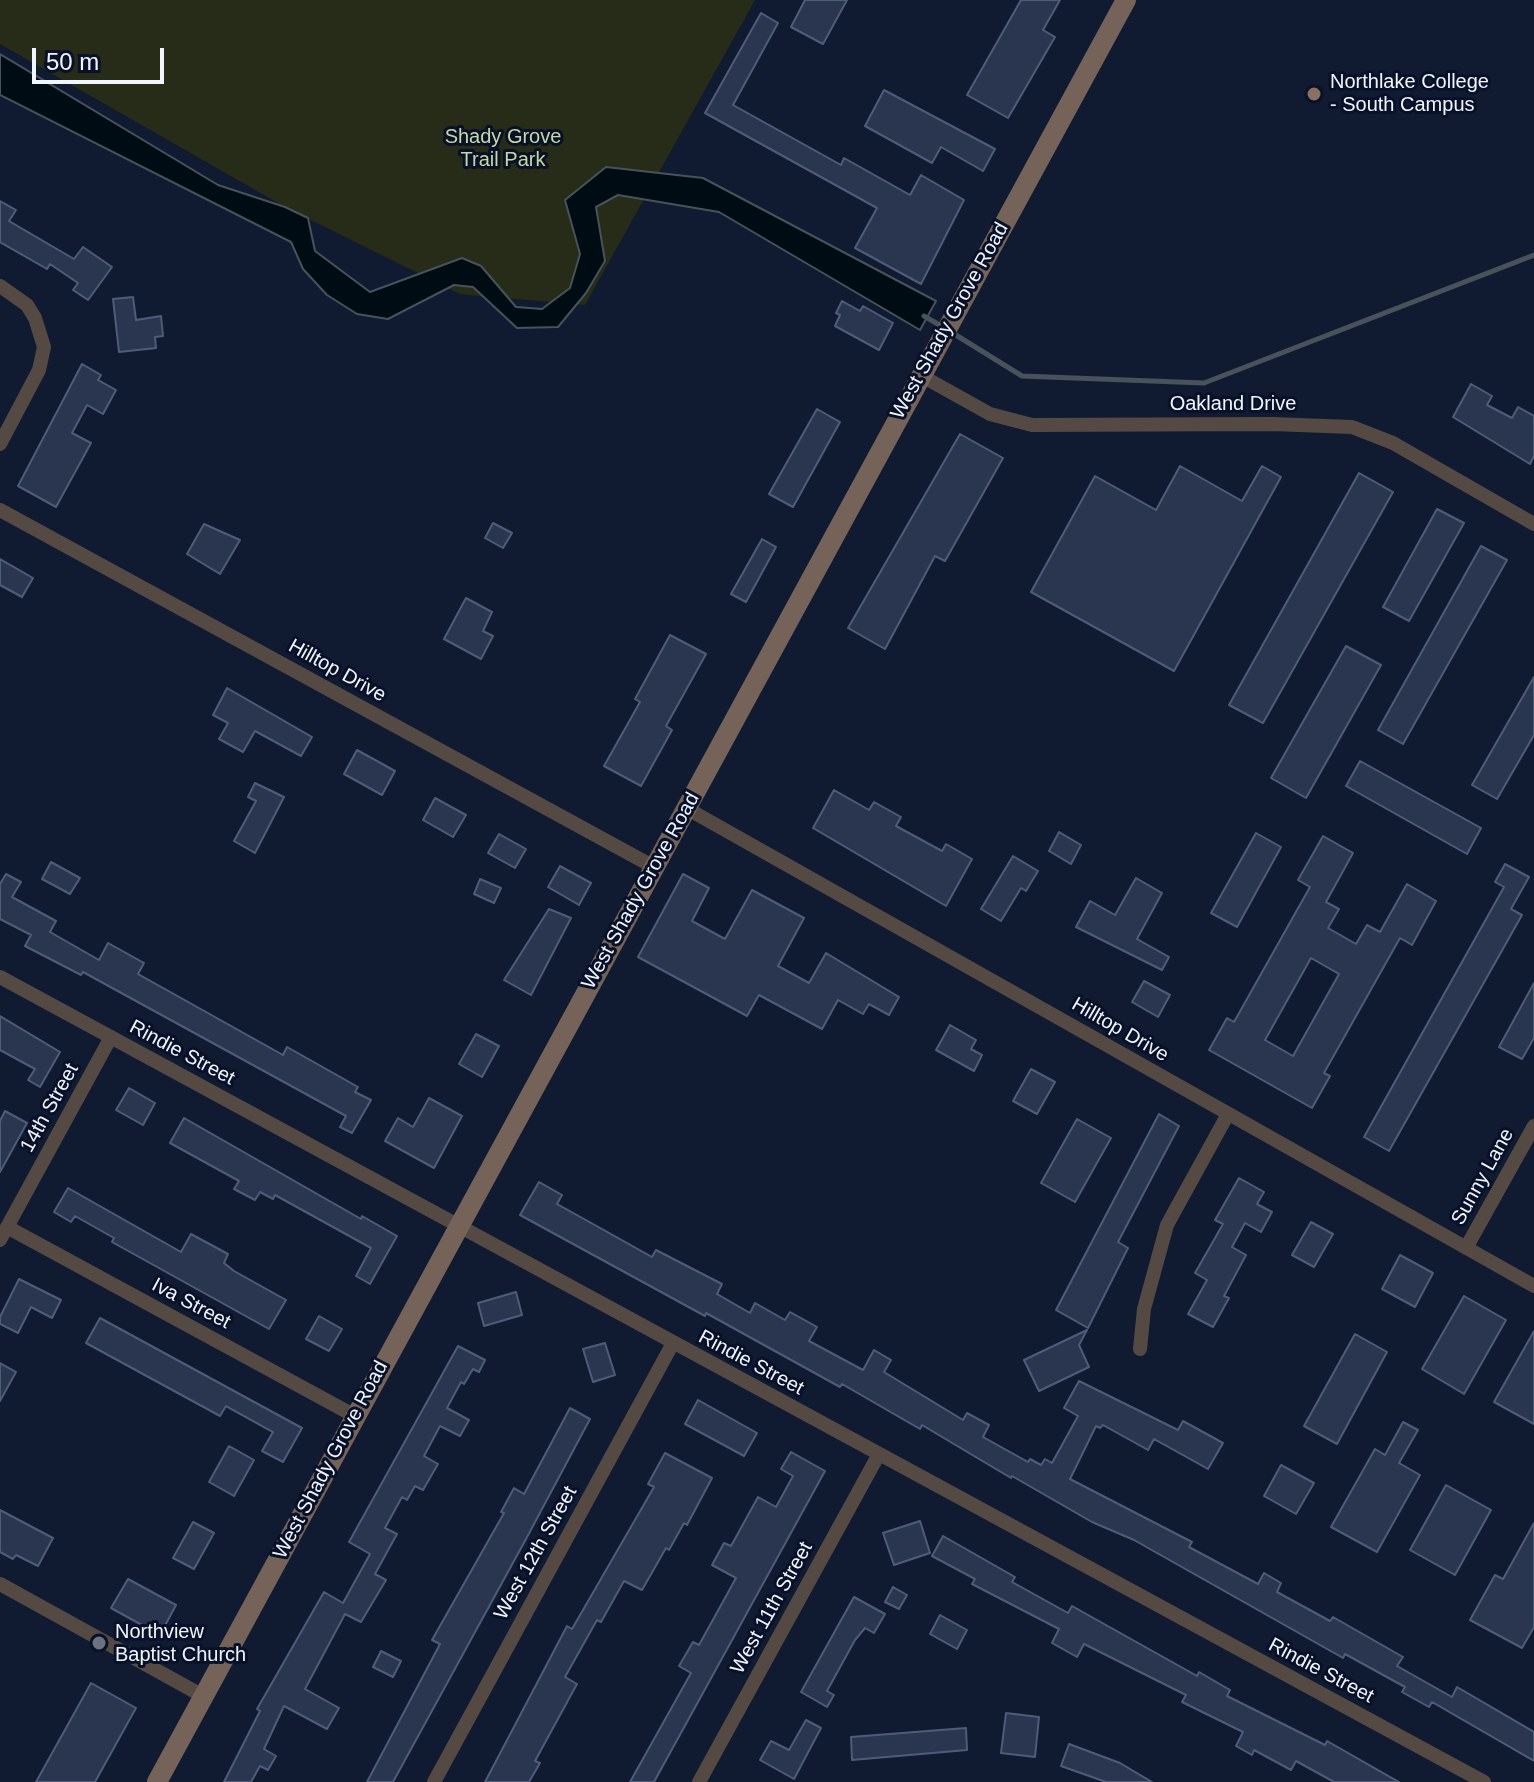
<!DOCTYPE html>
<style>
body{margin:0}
#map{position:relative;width:1534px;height:1782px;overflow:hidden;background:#101b32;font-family:Helvetica,sans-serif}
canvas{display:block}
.scale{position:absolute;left:32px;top:48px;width:132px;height:36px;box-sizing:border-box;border:4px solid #f0f5ff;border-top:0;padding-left:10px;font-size:24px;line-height:28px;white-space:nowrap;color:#f0f5ff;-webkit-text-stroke:6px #081128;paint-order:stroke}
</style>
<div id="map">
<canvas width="1534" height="1782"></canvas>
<div class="scale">50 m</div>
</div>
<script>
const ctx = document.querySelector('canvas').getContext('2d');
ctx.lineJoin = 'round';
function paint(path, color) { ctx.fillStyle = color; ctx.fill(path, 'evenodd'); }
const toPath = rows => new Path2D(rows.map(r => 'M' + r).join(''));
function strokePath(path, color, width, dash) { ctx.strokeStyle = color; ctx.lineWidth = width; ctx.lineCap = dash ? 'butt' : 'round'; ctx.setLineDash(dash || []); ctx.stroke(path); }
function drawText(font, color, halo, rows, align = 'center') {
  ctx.font = font + ' Helvetica,sans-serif'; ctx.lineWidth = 6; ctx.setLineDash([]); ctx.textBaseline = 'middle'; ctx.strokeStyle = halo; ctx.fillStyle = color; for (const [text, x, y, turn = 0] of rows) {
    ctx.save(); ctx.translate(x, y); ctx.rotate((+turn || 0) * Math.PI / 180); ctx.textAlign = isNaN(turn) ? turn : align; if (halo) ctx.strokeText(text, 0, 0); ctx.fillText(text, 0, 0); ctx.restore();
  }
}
paint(toPath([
 [0,0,755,0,585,305,460,294,285,207,0,44]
]), '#262c17');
const water = toPath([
 [0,54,218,185,285,207,308,218,315,251,370,292,462,258,481,266,516,307,542,309,570,288,580,254,565,200,606,167,703,178,936,301,920,330,719,212,618,195,596,207,605,261,586,293,558,327,517,328,473,287,454,285,388,319,357,314,327,295,303,269,291,242,0,95,0,54]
]);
paint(water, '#000c13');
strokePath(water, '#48525a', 2);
strokePath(toPath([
 [924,316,943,327],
 [951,332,1022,376,1204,383,1534,255]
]), '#48525a', 5);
const building = toPath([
 [805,0,847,0,823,44,791,27,805,0],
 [1021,0,1060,0,1043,30,1055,37,1008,118,967,95,1021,0],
 [761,13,778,23,733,105,841,165,844,158,910,195,921,175,964,200,921,284,855,248,877,208,705,113,761,13],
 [884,90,995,149,983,171,941,147,932,163,865,126,884,90],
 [0,201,16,210,9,221,74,259,83,247,112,267,88,300,73,290,78,283,50,264,47,269,0,242,0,201],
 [133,297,136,320,161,316,163,336,155,337,156,348,119,352,113,299,133,297],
 [842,301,860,311,863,306,893,323,879,350,835,326,840,315,836,313,842,301],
 [82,364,101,375,98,380,116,390,103,414,87,405,72,433,91,443,56,507,18,486,82,364],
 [1471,384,1492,396,1487,405,1512,418,1518,407,1534,416,1534,456,1530,464,1453,417,1471,384],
 [817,409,840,422,793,507,769,494,817,409],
 [960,434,1003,458,945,561,935,556,885,649,848,628,960,434],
 [1180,466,1242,501,1262,466,1281,477,1174,671,1031,592,1095,476,1156,510,1180,466],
 [1359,473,1393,492,1263,723,1229,705,1359,473],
 [1437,509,1464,523,1409,621,1383,607,1437,509],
 [493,523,512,533,503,548,485,538,493,523],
 [204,524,240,540,220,574,187,554,204,524],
 [762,539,776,547,746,602,731,594,762,539],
 [1481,546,1507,560,1403,744,1378,730,1481,546],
 [0,559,33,578,22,597,0,585,0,559],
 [466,598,492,612,483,631,493,636,481,659,444,639,466,598],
 [670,635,706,654,666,726,672,730,641,786,604,766,640,702,635,699,670,635],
 [1346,646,1381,665,1306,798,1271,778,1346,646],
 [1534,677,1534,735,1497,799,1472,785,1534,677],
 [227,688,312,737,301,756,255,731,243,752,219,739,228,723,213,715,227,688],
 [357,750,395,771,382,795,344,774,357,750],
 [1360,761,1481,828,1467,854,1346,786,1360,761],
 [255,783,284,797,255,853,234,841,256,801,248,797,255,783],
 [834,790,869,810,874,802,901,817,896,826,942,851,946,844,972,859,946,906,813,828,834,790],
 [435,798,466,815,453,837,423,820,435,798],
 [1059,832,1081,845,1071,864,1049,851,1059,832],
 [1256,833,1281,847,1237,927,1211,913,1256,833],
 [499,834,526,849,515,868,488,853,499,834],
 [1323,836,1353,853,1326,902,1339,909,1328,928,1356,944,1367,925,1380,932,1407,884,1436,901,1412,945,1400,938,1324,1073,1330,1076,1312,1108,1209,1050,1227,1018,1234,1022,1310,887,1298,880,1323,836],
 [1311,958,1339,974,1293,1056,1265,1040,1311,958],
 [1013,856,1038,871,1026,891,1021,888,1001,921,981,909,1013,856],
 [51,862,80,878,70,894,42,879,51,862],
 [1505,864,1529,877,1511,909,1522,915,1389,1151,1364,1137,1504,887,1495,882,1505,864],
 [560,866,591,883,579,905,548,887,560,866],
 [6,874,21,882,12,897,56,921,50,932,99,960,108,943,144,963,138,974,283,1055,287,1047,358,1087,355,1092,371,1100,352,1133,340,1127,346,1116,83,972,81,975,25,946,31,935,0,919,0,884,6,874],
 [683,874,709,888,692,921,725,939,752,890,804,918,778,966,809,983,826,953,899,997,889,1015,869,1004,863,1014,838,1000,822,1029,759,995,747,1016,638,957,683,874],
 [1136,878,1162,893,1137,939,1169,957,1162,970,1076,927,1090,901,1115,915,1136,878],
 [480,879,501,888,494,903,474,894,480,879],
 [549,909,571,918,531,995,504,980,549,909],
 [1144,981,1170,995,1158,1017,1132,1002,1144,981],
 [1534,983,1534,1038,1522,1059,1499,1047,1534,983],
 [0,1016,60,1052,40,1087,28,1080,35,1069,0,1050,0,1016],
 [950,1025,976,1040,971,1049,982,1055,974,1071,936,1050,950,1025],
 [476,1034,499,1046,482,1077,459,1064,476,1034],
 [1031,1069,1055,1082,1037,1114,1013,1101,1031,1069],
 [129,1088,155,1103,143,1125,116,1110,129,1088],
 [429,1098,462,1116,434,1168,385,1141,398,1118,413,1127,429,1098],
 [5,1111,27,1123,0,1172,0,1121,5,1111],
 [1159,1114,1179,1126,1118,1242,1128,1248,1088,1328,1056,1310,1159,1114],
 [184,1118,361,1219,362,1216,397,1236,370,1284,356,1276,371,1248,275,1195,273,1199,260,1192,255,1200,234,1189,239,1181,170,1143,184,1118],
 [1077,1119,1111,1138,1075,1202,1041,1183,1077,1119],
 [1239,1178,1264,1192,1257,1204,1272,1212,1261,1232,1245,1223,1232,1247,1246,1255,1224,1296,1229,1298,1213,1327,1188,1314,1207,1280,1195,1273,1223,1224,1215,1220,1239,1178],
 [539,1182,562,1195,557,1204,602,1229,652,1257,656,1250,722,1284,717,1294,750,1313,755,1303,785,1320,790,1312,817,1327,809,1341,863,1370,874,1350,891,1360,884,1372,963,1420,967,1413,989,1425,983,1437,1028,1462,1030,1459,1041,1465,1045,1459,1052,1463,1078,1416,1064,1408,1079,1381,1178,1430,1183,1421,1223,1443,1208,1469,1154,1439,1148,1450,1103,1425,1100,1428,1096,1426,1070,1479,1192,1542,1189,1547,1258,1584,1264,1573,1281,1583,1277,1592,1330,1621,1333,1617,1403,1657,1397,1666,1452,1697,1457,1687,1534,1732,1534,1761,1432,1702,1429,1707,1402,1692,1405,1687,1345,1654,1343,1658,1134,1540,1092,1522,1012,1476,1011,1478,922,1425,920,1429,842,1384,840,1387,706,1313,705,1316,520,1215,539,1182],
 [68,1188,181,1252,191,1234,228,1254,224,1263,234,1271,286,1300,269,1329,112,1242,114,1238,75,1216,71,1222,54,1212,68,1188],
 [1311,1222,1333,1234,1314,1267,1292,1255,1311,1222],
 [1400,1255,1433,1273,1415,1307,1382,1289,1400,1255],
 [19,1279,61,1300,52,1318,31,1307,18,1333,0,1324,0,1317,19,1279],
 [516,1292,522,1315,484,1326,478,1303,516,1292],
 [1464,1296,1506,1320,1464,1394,1422,1369,1464,1296],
 [319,1316,342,1329,329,1351,306,1339,319,1316],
 [100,1318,302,1428,283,1462,262,1451,273,1432,226,1406,220,1416,86,1343,100,1318],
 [1087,1330,1079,1345,1089,1367,1039,1391,1024,1360,1087,1330],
 [1534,1331,1534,1424,1494,1402,1534,1331],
 [1355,1334,1387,1352,1337,1444,1304,1426,1355,1334],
 [605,1343,615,1375,593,1382,583,1349,605,1343],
 [458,1346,485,1360,479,1372,473,1369,464,1384,461,1382,447,1408,469,1420,460,1436,440,1426,424,1456,438,1464,423,1490,415,1486,407,1500,402,1497,385,1528,397,1534,375,1574,386,1580,361,1622,345,1614,305,1689,339,1708,327,1729,284,1706,264,1749,276,1756,268,1770,260,1766,251,1782,224,1782,260,1711,257,1709,324,1592,343,1603,370,1554,349,1542,458,1346],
 [0,1363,16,1372,0,1401,0,1363],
 [698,1400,757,1433,744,1456,685,1424,698,1400],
 [570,1408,590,1419,526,1539,393,1782,367,1782,440,1644,432,1640,504,1513,501,1512,514,1488,524,1494,570,1408],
 [1403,1422,1418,1430,1399,1463,1420,1475,1377,1552,1331,1527,1375,1449,1385,1455,1403,1422],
 [229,1446,254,1460,234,1496,209,1482,229,1446],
 [791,1452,825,1471,654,1782,630,1782,691,1673,679,1666,693,1642,699,1645,736,1578,712,1565,724,1543,731,1546,758,1497,776,1507,793,1476,781,1469,791,1452],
 [665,1453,712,1478,687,1525,684,1523,669,1550,666,1548,642,1590,624,1581,601,1622,597,1620,565,1677,577,1684,535,1761,540,1763,529,1782,485,1782,567,1626,572,1629,654,1487,648,1484,665,1453],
 [1281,1465,1314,1483,1296,1514,1264,1496,1281,1465],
 [1446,1485,1491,1510,1455,1575,1410,1550,1446,1485],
 [0,1510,53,1538,38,1566,16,1555,13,1559,0,1552,0,1510],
 [920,1521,930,1553,894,1565,883,1533,920,1521],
 [193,1522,214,1533,194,1569,173,1558,193,1522],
 [1534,1523,1534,1627,1522,1648,1470,1620,1495,1575,1503,1579,1534,1523],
 [943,1536,1015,1577,1012,1582,1068,1613,1072,1606,1197,1676,1199,1672,1230,1690,1227,1696,1325,1745,1327,1741,1399,1782,1334,1782,1296,1761,1291,1770,1254,1750,1252,1755,1236,1746,1243,1732,1182,1702,1186,1695,1084,1644,1077,1657,1052,1643,1059,1629,972,1584,975,1579,932,1556,943,1536],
 [128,1579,176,1605,160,1635,111,1608,128,1579],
 [893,1587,907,1595,899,1609,885,1602,893,1587],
 [854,1597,885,1614,874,1633,865,1628,855,1640,827,1691,834,1695,827,1707,801,1692,854,1597],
 [940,1615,967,1630,957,1649,930,1634,940,1615],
 [381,1651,401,1661,393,1677,373,1667,381,1651],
 [91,1683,136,1708,95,1782,36,1782,91,1683],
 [1006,1713,1039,1717,1035,1757,1001,1753,1006,1713],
 [806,1720,821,1728,794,1779,760,1760,771,1741,789,1750,806,1720],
 [966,1728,967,1750,852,1760,851,1737,966,1728],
 [1069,1744,1120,1763,1152,1782,1106,1782,1061,1766,1069,1744]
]);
paint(building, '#2a3650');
strokePath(building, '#4f5c78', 2);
strokePath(toPath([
 [0,286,27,305,35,318,44,347,39,370,0,444],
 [920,375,990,414,1032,425,1272,424,1352,427,1393,443,1534,524],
 [0,510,654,867],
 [686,808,1534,1286],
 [0,977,1484,1782],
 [7,1227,355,1416],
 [0,1240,111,1037],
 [1466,1248,1534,1126],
 [1140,1349,1144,1309,1167,1225,1228,1114],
 [0,1584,203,1696],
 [434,1782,673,1343],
 [699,1782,879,1454]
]), '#554944', 14);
strokePath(toPath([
 [157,1782,1126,0]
]), '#75635a', 20);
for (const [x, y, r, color] of [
 [1314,94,8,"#8d6e63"],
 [99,1643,8,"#6b7280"]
]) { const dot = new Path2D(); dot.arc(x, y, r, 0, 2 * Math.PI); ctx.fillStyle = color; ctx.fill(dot); strokePath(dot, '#081128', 3); }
drawText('20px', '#f0f5ff', '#081128', [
 ["Northlake College",1330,82],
 ["- South Campus",1330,105],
 ["Northview",115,1632],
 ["Baptist Church",115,1655]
], 'left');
drawText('20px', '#c7d7a3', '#081128', [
 ["Shady Grove",503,137],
 ["Trail Park",503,160]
]);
drawText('20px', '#f0f5ff', '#081128', [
 ["West Shady Grove Road",950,321,-61],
 ["Oakland Drive",1233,404],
 ["Hilltop Drive",337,671,29],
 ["West Shady Grove Road",641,891,-61],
 ["Hilltop Drive",1120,1030,30],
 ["Rindie Street",182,1053,28],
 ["14th Street",50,1108,-61],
 ["Sunny Lane",1483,1177,-61],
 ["Iva Street",191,1304,28],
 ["Rindie Street",751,1363,28],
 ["West Shady Grove Road",331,1460,-62],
 ["West 12th Street",536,1553,-61],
 ["West 11th Street",772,1608,-61],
 ["Rindie Street",1321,1671,28]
]);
</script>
